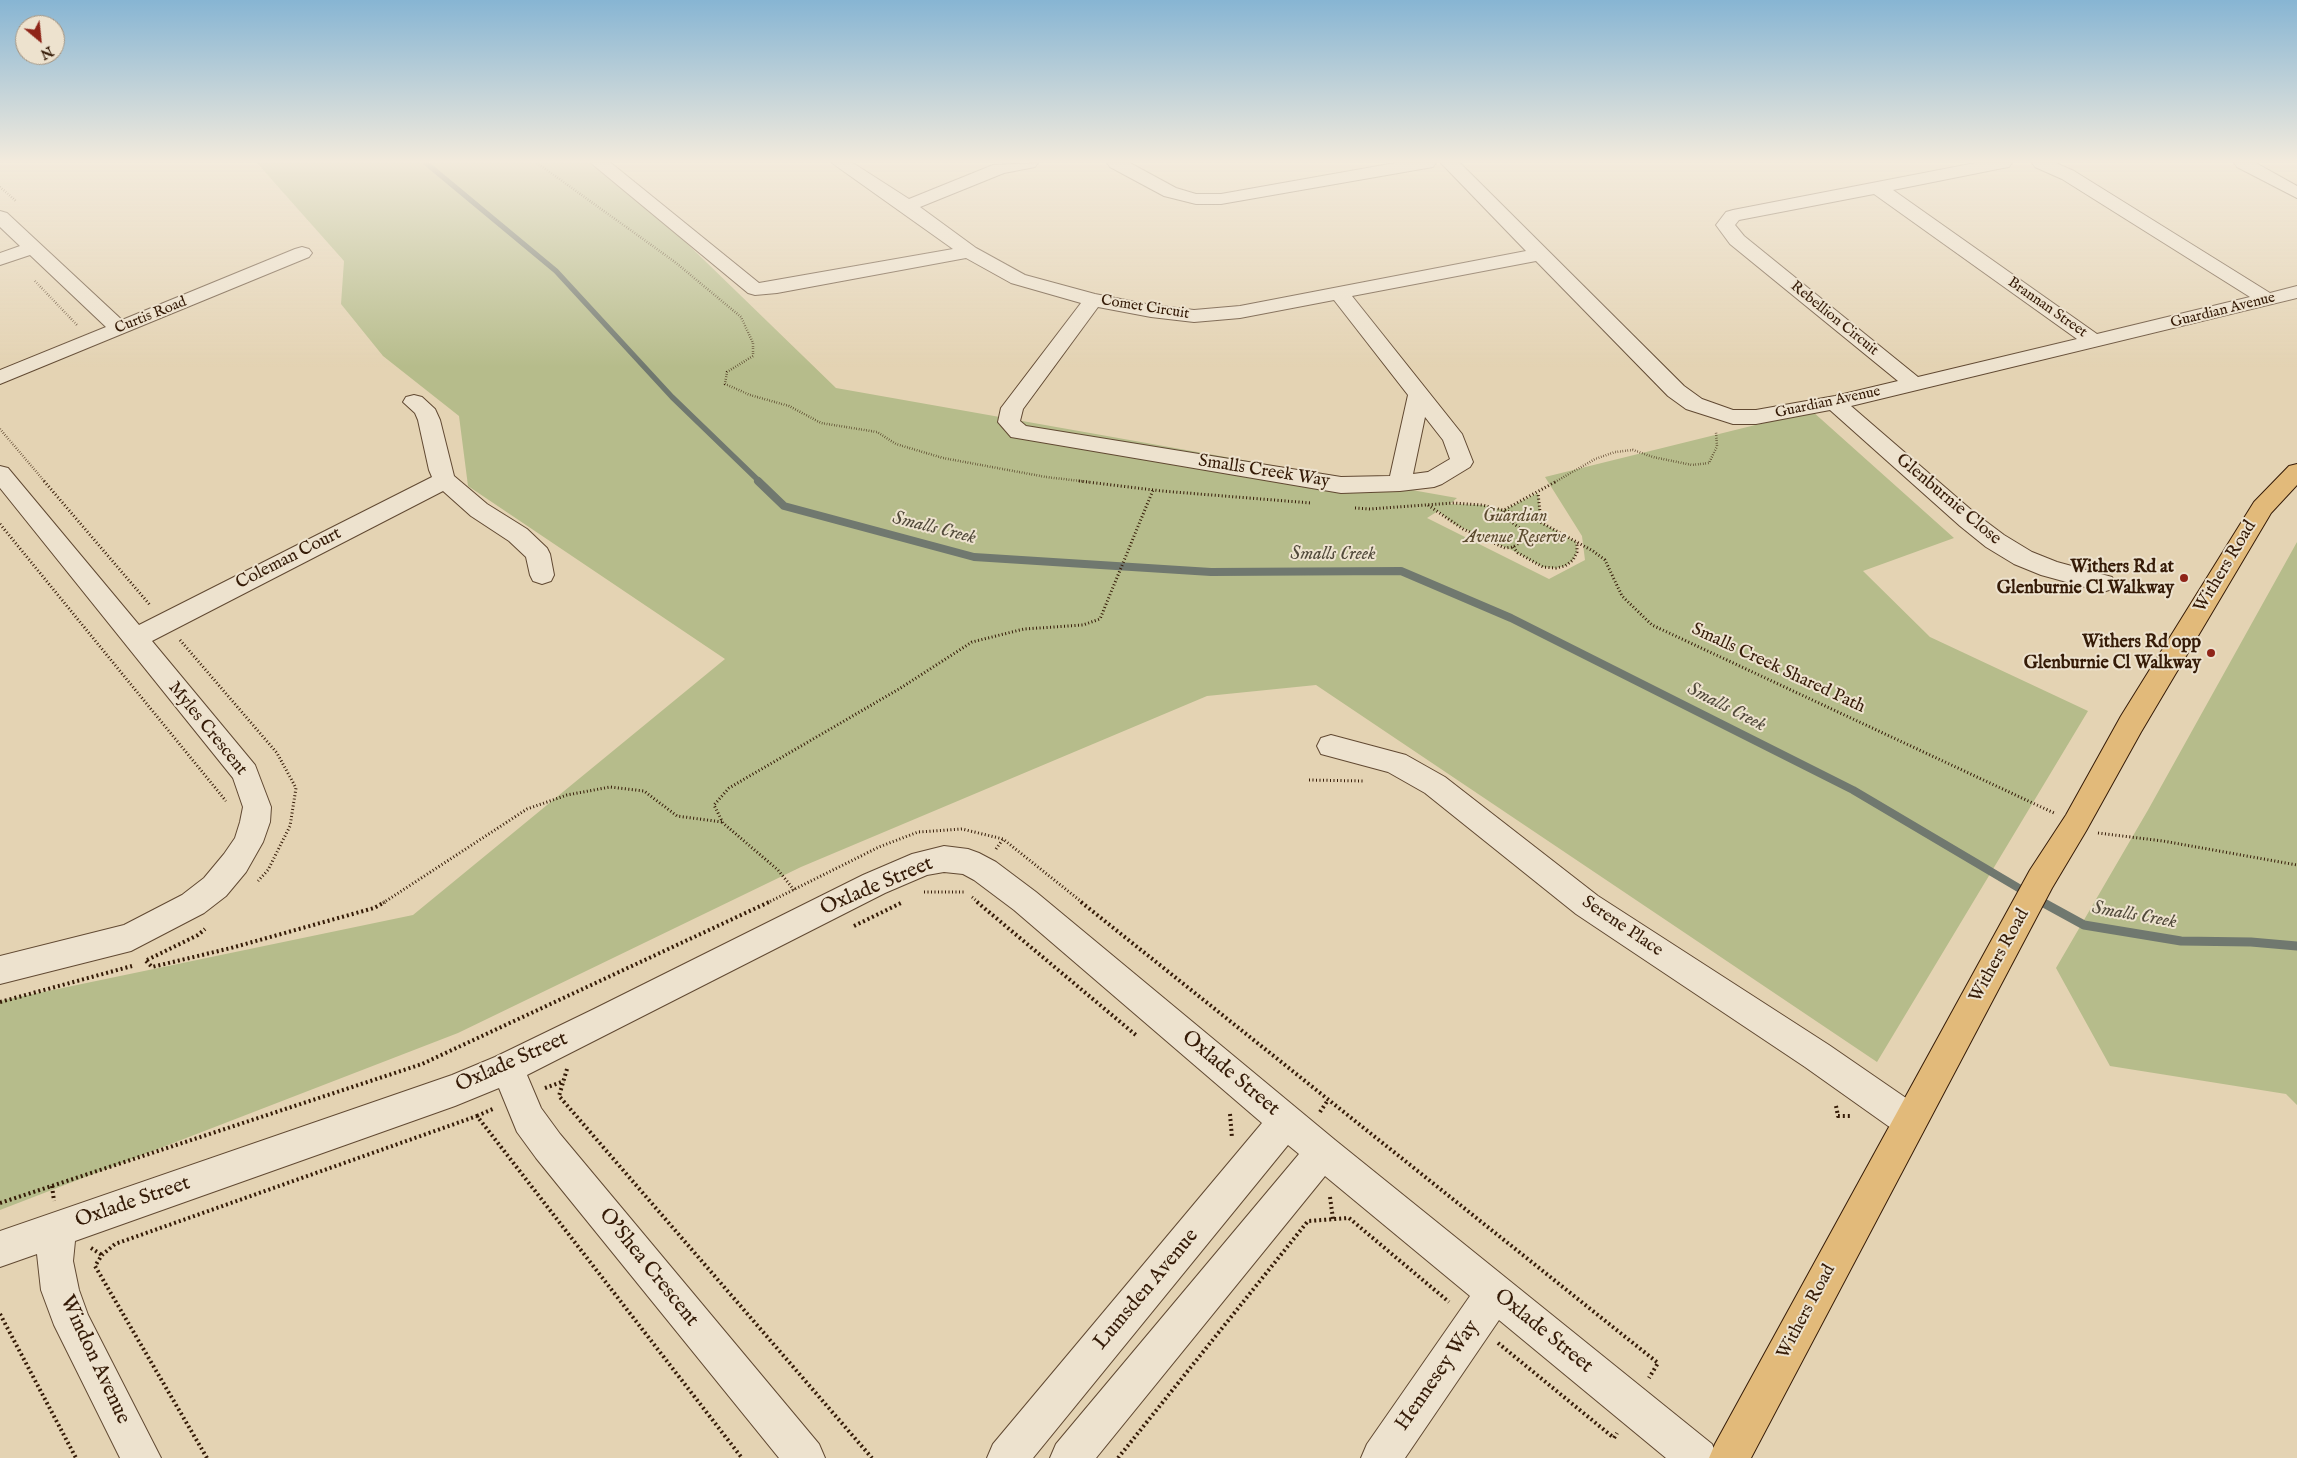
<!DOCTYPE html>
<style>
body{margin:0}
#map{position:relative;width:2297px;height:1458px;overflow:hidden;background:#e4d3b3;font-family:"IM FELL English",serif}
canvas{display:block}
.north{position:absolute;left:15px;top:15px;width:50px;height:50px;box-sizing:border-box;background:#ede2ce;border:1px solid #a3927e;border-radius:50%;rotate:152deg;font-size:14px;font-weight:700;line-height:20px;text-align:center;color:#351b07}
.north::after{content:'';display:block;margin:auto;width:18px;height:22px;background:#8f2418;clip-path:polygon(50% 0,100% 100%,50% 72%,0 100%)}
</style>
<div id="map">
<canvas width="2297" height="1458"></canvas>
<div class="north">N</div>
</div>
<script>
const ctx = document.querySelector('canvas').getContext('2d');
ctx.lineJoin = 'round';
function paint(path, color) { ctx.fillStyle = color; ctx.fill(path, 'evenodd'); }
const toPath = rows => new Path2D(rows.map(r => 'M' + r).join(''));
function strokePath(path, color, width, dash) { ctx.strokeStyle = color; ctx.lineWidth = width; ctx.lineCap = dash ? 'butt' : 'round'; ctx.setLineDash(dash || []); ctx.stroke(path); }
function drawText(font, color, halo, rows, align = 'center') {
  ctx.font = font + ' "IM FELL English",serif'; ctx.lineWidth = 4; ctx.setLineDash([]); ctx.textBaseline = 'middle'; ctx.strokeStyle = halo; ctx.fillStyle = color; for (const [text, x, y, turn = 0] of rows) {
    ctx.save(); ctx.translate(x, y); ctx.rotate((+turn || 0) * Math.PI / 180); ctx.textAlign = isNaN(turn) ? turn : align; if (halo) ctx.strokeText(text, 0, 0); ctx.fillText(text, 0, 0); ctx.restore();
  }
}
paint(toPath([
 [257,163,604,163,836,388,1457,498,1450,504,1482,505,1504,510,1538,493,1540,512,1535,519,1576,542,1577,552,1573,560,1565,566,1556,568,1543,567,1518,553,1456,525,1438,511,1427,518,1549,579,1585,560,1582,536,1545,477,1812,411,1954,538,1863,571,1930,637,2088,711,1877,1062,1316,685,1207,696,801,867,458,1033,0,1210,0,1001,413,915,725,659,468,486,459,416,383,356,341,304,344,261],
 [2297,542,2297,1105,2286,1094,2110,1066,2056,968,2148,810]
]), '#b6bc8b');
strokePath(toPath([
 [426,163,556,271,672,397,760,482]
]), '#70786f', 5.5);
strokePath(toPath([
 [758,481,784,506,974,557,1211,572,1401,571,1511,618,1853,790,2044,903]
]), '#70786f', 8);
strokePath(toPath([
 [2042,902,2084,925,2181,941,2251,942,2297,946]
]), '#70786f', 9);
const minor = toPath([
 [591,163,611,163,759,283,953,249,832,163,853,163,909,199,993,165,1038,163,1035,167,1004,173,920,207,976,248,1025,275,1095,294,1151,305,1194,310,1240,306,1526,251,1441,163,1460,163,1684,386,1702,399,1733,410,1756,410,1835,396,1898,381,1730,244,1716,225,1726,212,1733,210,1975,163,2012,163,2009,167,2003,168,1893,190,2097,334,2250,297,2062,179,2035,167,2032,163,2056,163,2074,171,2270,293,2297,286,2297,298,1851,406,1976,514,2004,535,2032,552,2057,562,2112,577,2115,583,2112,589,2103,592,2041,575,2014,564,1986,547,1960,526,1830,410,1756,424,1733,424,1686,409,1668,396,1536,261,1352,296,1462,434,1473,462,1470,467,1442,484,1434,487,1400,491,1341,493,1011,437,998,422,1001,408,1081,303,1011,283,966,258,777,293,755,295,748,293,591,163],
 [1874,194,2077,339,1918,377,1744,236,1735,225,1739,220,1874,194],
 [1334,300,1408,395,1390,476,1341,477,1026,426,1020,421,1023,409,1098,307,1151,317,1194,322,1240,318,1334,300],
 [1425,417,1443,440,1450,459,1428,472,1413,474,1425,417],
 [1107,163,1130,163,1176,188,1196,194,1221,194,1395,163,1436,163,1433,167,1427,168,1221,204,1196,204,1164,196,1110,167,1107,163],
 [2234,163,2256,163,2297,186,2297,198,2237,167,2234,163],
 [0,211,7,213,122,320,295,249,302,247,309,249,312,253,309,257,0,384,0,370,106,327,30,255,0,265,0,253,20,246,0,227,0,211],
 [414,395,422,397,435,409,440,420,454,476,487,504,527,529,547,548,550,554,554,575,551,581,542,584,533,581,530,575,526,557,509,541,471,516,443,491,152,641,255,765,271,807,270,822,263,842,246,872,226,896,204,913,131,951,0,984,0,956,124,925,182,895,204,878,224,854,235,838,240,822,243,807,233,778,0,488,0,466,8,468,139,625,432,477,429,470,418,420,415,413,403,402,406,397,414,395],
 [1331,735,1406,755,1445,777,1598,896,1829,1045,1922,1109,1927,1121,1922,1133,1910,1138,1898,1133,1805,1067,1576,914,1425,793,1388,772,1321,754,1317,746,1321,738,1331,735],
 [944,846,968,849,979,853,996,862,1036,892,1335,1140,1712,1444,1718,1458,1666,1458,1499,1320,1405,1458,1361,1458,1367,1444,1470,1296,1325,1176,1096,1458,1050,1458,1056,1444,1299,1154,1288,1145,1033,1458,987,1458,993,1444,1262,1123,1014,910,974,880,963,874,944,872,927,875,885,893,527,1075,541,1108,560,1134,819,1444,825,1458,779,1458,536,1158,517,1132,499,1088,455,1106,75,1241,73,1261,79,1290,88,1315,161,1458,120,1458,54,1325,41,1290,37,1254,0,1267,0,1231,452,1075,495,1057,594,1009,863,875,912,854,944,846]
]);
const major = toPath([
 [2297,464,2297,485,2271,513,2141,732,2086,831,2052,888,1751,1458,1709,1458,1715,1444,2030,870,2066,815,2121,716,2254,502,2289,466,2297,464]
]);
strokePath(minor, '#614932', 2);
strokePath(major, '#351b07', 2);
strokePath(toPath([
 [537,163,675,262,741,317,753,343,753,356,727,372,725,384,750,395,789,406,821,423,877,432,896,444,943,458,1046,477,1089,482],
 [0,187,16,201],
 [35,281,77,325],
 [0,429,45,482],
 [1555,482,1595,459,1615,452,1633,450,1653,457,1692,465,1709,463,1717,446,1716,432]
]), '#351b07', 2.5, [0.5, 2]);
strokePath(toPath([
 [44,481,150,605],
 [1079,481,1162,491,1311,503],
 [1428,505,1463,529,1505,548,1513,547,1522,541,1524,535,1521,529,1502,515,1504,510,1557,481],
 [1355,508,1370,509,1454,503,1482,505,1531,517,1593,551,1605,560,1622,596,1652,625,2054,813],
 [1535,519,1540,512,1538,493],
 [0,524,226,801],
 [1513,547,1518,553,1543,567,1556,568,1565,566,1573,560,1577,552,1577,542],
 [180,640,277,753,296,788,290,826,268,870,258,881],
 [1309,780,1363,781],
 [2098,833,2163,841,2297,865],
 [996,849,1003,839],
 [794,890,778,870,723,823,714,805,729,788,899,689,972,642,1024,629,1083,625,1100,619,1153,490],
 [924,892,965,892],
 [972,897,979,903],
 [383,903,527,809,567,795,610,787,644,791,677,816,722,822],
 [767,903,879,847,918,832,962,829,1003,839,1083,903]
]), '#351b07', 3, [1, 2.5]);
strokePath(toPath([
 [977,902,1137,1036],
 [1081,902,1658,1363,1649,1378],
 [854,926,903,902],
 [147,960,198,935,205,929],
 [146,961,152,967,231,948,374,908,385,902],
 [0,1002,132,966],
 [567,1069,559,1096,872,1458],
 [545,1088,564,1081],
 [1836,1106,1838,1116,1850,1116],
 [1320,1112,1328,1100],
 [1230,1114,1232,1138],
 [477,1116,495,1108],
 [52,1186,54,1201],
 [1330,1197,1333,1219],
 [0,1203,422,1064,769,902],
 [91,1248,102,1255],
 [0,1314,76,1458],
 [1498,1343,1614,1438,1617,1433],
 [207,1458,95,1266,102,1255,115,1244,477,1116,742,1458],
 [1118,1458,1308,1221,1349,1218,1449,1302]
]), '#351b07', 4, [2, 3]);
paint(minor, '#ede2ce');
paint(major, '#e2ba7a');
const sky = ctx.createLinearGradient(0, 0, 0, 367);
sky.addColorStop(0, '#87b5d3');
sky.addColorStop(0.44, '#f3ebdd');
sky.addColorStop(1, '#f3ebdd00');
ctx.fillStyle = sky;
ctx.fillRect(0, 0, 2297, 367);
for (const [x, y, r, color] of [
 [2184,578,5,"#8f2418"],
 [2211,653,5,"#8f2418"]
]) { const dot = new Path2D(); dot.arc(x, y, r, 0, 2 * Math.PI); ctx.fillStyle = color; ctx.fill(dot); strokePath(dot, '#ede2ce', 2); }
drawText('15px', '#351b07', '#ede2ce', [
 ["Comet Circuit",1145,308,9],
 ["Brannan Street",2047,308,35],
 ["Guardian Avenue",2223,311,-14],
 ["Curtis Road",151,316,-22],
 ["Rebellion Circuit",1834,319,39],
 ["Guardian Avenue",1828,403,-12]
]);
drawText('18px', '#351b07', '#ede2ce', [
 ["Smalls Creek Way",1264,472,9],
 ["Glenburnie Close",1948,500,40],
 ["Coleman Court",289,559,-27],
 ["Withers Road",2226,567,-59],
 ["Smalls Creek Shared Path",1778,669,25],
 ["Myles Crescent",207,729,51],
 ["Serene Place",1622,927,34],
 ["Withers Road",2000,956,-61],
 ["Withers Road",1807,1312,-62]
]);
drawText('italic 18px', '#5c4b2f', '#ede2ce', [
 ["Guardian",1515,517],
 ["Avenue Reserve",1515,538]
]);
drawText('bold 18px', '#351b07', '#ede2ce', [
 ["Withers Rd at",2174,568],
 ["Glenburnie Cl Walkway",2174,589],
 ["Withers Rd opp",2201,643],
 ["Glenburnie Cl Walkway",2201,664]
], 'right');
drawText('italic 19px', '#524a3b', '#ede2ce', [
 ["Smalls Creek",934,529,14],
 ["Smalls Creek",1333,555],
 ["Smalls Creek",1726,708,27],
 ["Smalls Creek",2134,916,10]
]);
drawText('21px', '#351b07', '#ede2ce', [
 ["Oxlade Street",877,887,-23],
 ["Oxlade Street",512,1063,-24],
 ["Oxlade Street",1230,1074,40],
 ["Oxlade Street",133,1203,-19],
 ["O'Shea Crescent",648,1268,51],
 ["Lumsden Avenue",1147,1290,-50],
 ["Oxlade Street",1543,1332,39],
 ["Windon Avenue",94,1360,65],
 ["Hennesey Way",1438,1376,-55]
]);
</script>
